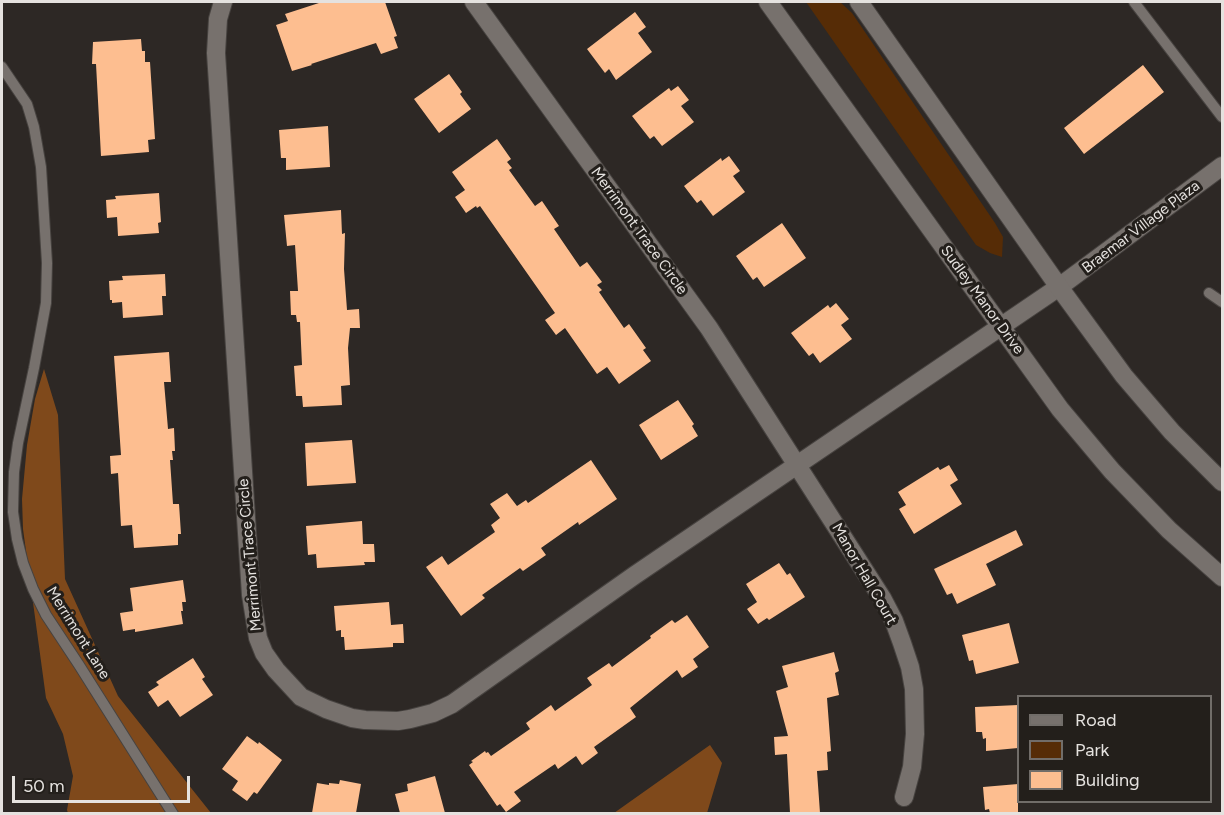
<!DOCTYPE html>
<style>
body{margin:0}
#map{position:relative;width:1224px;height:815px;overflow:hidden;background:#2d2825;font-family:Figtree,sans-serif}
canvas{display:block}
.frame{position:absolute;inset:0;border:3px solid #e5e2df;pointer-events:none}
.legend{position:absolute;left:1017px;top:695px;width:195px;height:108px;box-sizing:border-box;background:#231f1b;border:2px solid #716d69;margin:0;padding:8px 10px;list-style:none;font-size:18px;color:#e5e2df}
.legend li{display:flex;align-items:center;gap:12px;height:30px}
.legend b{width:30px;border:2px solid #716d69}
.scale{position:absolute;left:12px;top:776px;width:178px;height:27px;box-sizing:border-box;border:3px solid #e5e2df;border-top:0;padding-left:8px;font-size:18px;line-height:21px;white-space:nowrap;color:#e5e2df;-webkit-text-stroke:4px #231f1b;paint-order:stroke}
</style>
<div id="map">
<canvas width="1224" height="815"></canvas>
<div class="frame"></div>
<ul class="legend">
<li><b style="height:8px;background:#77716d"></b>Road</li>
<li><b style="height:16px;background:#562c06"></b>Park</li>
<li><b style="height:16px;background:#fdbe90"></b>Building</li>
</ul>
<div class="scale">50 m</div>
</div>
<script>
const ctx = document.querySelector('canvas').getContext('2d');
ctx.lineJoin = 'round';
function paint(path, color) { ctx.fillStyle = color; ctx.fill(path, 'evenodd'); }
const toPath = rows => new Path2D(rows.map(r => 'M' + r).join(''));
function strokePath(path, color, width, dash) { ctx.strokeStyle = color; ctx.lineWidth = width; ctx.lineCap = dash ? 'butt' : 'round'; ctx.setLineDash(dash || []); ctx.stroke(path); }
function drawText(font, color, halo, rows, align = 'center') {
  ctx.font = font + ' Figtree,sans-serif'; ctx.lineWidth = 6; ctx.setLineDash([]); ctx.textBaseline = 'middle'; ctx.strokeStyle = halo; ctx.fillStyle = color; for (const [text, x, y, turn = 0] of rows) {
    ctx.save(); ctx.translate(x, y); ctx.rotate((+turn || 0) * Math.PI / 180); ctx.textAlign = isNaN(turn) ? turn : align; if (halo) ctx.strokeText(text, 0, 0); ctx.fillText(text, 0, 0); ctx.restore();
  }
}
paint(toPath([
 [806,2,840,2,852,13,995,223,1003,237,1002,257,990,253,976,245]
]), '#562c06');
paint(toPath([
 [44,369,58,415,65,579,118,696,211,813,68,813,67,810,73,776,63,734,46,698,23,529,22,499,27,445,35,399],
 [710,745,722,763,707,813,614,813]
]), '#7f491b');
paint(toPath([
 [322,2,385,2,397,36,394,37,398,48,381,54,376,43,311,64,312,65,292,71,276,25,288,21,285,14],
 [635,12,646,27,638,33,652,52,616,80,609,69,605,73,587,49],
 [141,39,142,51,145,51,145,62,150,62,155,139,148,140,149,152,101,156,96,64,92,64,93,42],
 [1143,65,1164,92,1084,154,1064,128],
 [449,74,462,92,460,94,471,109,439,133,414,99],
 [678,86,689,100,681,106,694,122,662,146,654,136,650,139,632,116,669,88,671,91],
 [328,126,330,167,286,170,286,158,281,158,279,130],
 [497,139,511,159,507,162,512,168,509,170,535,206,542,201,559,226,554,229,580,267,587,262,602,282,597,285,602,290,599,292,624,328,629,324,646,348,643,350,651,361,619,384,607,367,597,374,565,328,556,335,545,320,555,313,480,206,477,208,476,206,466,213,455,197,465,190,452,172],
 [729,156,740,171,733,176,745,192,713,216,701,200,697,203,684,186,721,158,722,161],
 [159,193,161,222,158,223,159,233,118,236,117,217,107,218,106,200,116,199,115,196],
 [341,210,342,234,345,233,344,269,347,310,359,309,360,328,350,328,348,348,350,385,341,386,342,405,303,407,302,396,296,396,294,366,302,365,300,322,297,322,296,315,291,315,290,291,298,291,295,245,287,246,284,215],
 [782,223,806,258,764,287,757,277,753,280,736,256],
 [165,274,166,296,162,296,163,315,123,318,122,302,112,303,112,300,110,300,109,281,123,280,122,276],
 [836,303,849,319,841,325,852,339,820,363,813,353,809,356,791,333,828,305,830,308],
 [169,352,171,382,164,382,168,429,174,428,175,451,172,451,173,460,170,460,173,504,179,504,181,534,178,534,178,545,134,548,132,525,121,526,118,473,111,474,110,456,121,455,114,356],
 [678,400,694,424,692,426,698,436,661,460,639,425],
 [352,440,356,483,307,486,305,443],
 [591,460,617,499,579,525,578,522,541,548,546,555,523,571,520,568,482,595,485,598,461,616,426,567,442,556,448,565,495,532,491,525,500,518,490,504,507,493,517,506,526,500,528,503],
 [949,465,958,480,950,485,962,504,914,534,899,509,906,505,898,492,938,467,940,470],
 [362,521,363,544,374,544,375,562,364,562,365,565,317,568,316,554,308,555,306,526],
 [1016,530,1023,545,986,564,996,585,957,604,952,593,947,595,934,569],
 [779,563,787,575,790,573,805,597,769,620,767,618,758,624,747,609,757,602,746,584],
 [183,580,186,602,182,602,183,611,181,611,183,624,135,632,135,629,123,631,120,613,133,611,130,588],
 [389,602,391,625,403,624,404,643,393,643,393,647,345,650,344,637,341,637,341,630,336,631,334,606],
 [687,615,709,647,693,659,698,667,682,678,677,670,630,708,636,717,594,747,598,753,582,765,576,756,558,769,555,764,514,792,521,801,506,812,500,804,497,806,469,765,473,762,471,761,485,751,486,753,488,752,491,756,530,729,526,723,551,705,555,711,592,685,587,678,609,663,612,667,651,638,650,636,672,620,675,623],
 [1009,623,1019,663,976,674,973,660,969,661,962,635],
 [834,652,839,671,835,673,839,695,827,698,831,751,827,752,828,770,817,771,820,813,790,813,787,754,775,755,774,737,788,736,776,691,788,687,782,666],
 [193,658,205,677,202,679,213,695,180,717,168,700,158,707,148,692,159,685,156,682],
 [1018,705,1018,748,986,751,986,738,983,739,982,732,976,732,975,707],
 [247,736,258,744,259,742,282,760,257,794,254,792,247,801,232,790,238,781,222,769],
 [435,776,445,813,400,813,395,794,408,791,407,784],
 [340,780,361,784,356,813,312,813,317,783,329,785,329,783,339,784],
 [1018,784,1018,813,990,813,989,809,985,810,983,787]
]), '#fdbe90');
const lane = toPath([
 [1134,2,1222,117],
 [2,67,27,104,34,127,41,167,47,263,46,303,34,368,18,443,14,472,13,512,17,539,23,563,33,589,46,615,79,665,173,814],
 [1209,293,1222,302]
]);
const street = toPath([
 [223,2,218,19,216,53,251,595,258,638,264,653,276,670,301,697,326,709,352,718,365,720,398,721,410,719,433,713,452,704,635,575,1059,287,1222,166],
 [474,2,709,328,882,598,894,621,902,643,910,667,914,689,915,734,912,767,904,797]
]);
const secondary = toPath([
 [768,2,1060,409,1112,471,1169,530,1222,577],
 [859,2,1059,287,1124,376,1172,432,1222,482]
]);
strokePath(lane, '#474340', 12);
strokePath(street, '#474340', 20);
strokePath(secondary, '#474340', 20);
strokePath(lane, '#77716d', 10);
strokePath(street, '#77716d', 18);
strokePath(secondary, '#77716d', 18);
drawText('15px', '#e5e2df', '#231f1b', [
 ["Braemar Village Plaza",1141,227,-37],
 ["Merrimont Trace Circle",639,231,54],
 ["Sudley Manor Drive",982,300,54],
 ["Merrimont Trace Circle",250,555,-95],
 ["Manor Hall Court",864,574,60],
 ["Merrimont Lane",78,633,58]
]);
</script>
